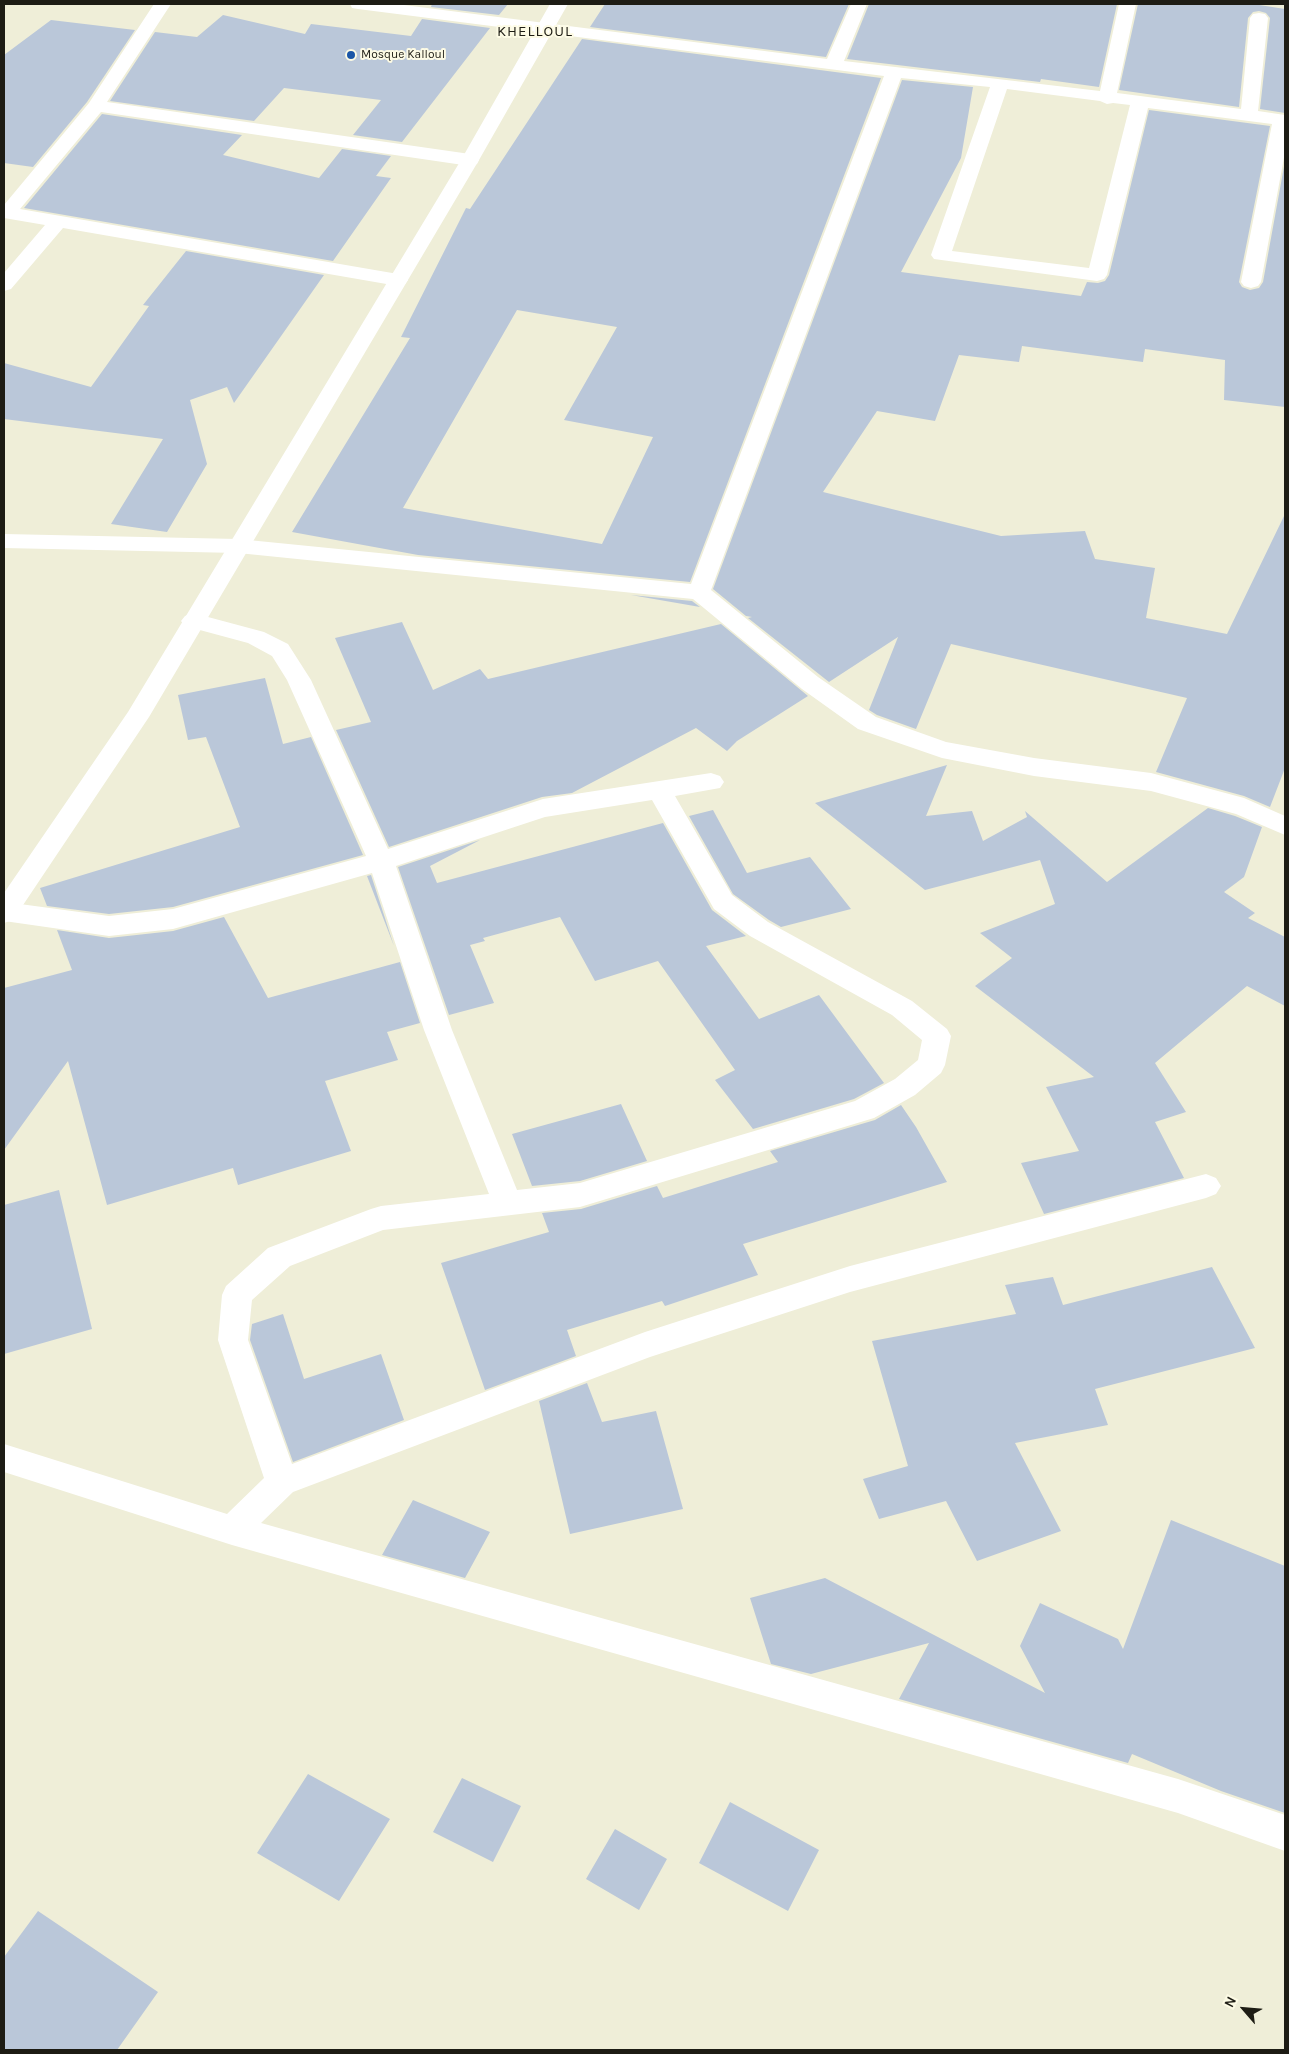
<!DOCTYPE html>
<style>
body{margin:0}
#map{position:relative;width:1289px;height:2054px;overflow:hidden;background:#efeed8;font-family:Karla,sans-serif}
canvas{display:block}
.frame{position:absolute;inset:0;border:5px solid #1d1c14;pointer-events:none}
.north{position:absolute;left:1219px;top:1984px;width:50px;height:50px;-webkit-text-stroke:4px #fdfbe5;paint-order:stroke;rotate:297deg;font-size:14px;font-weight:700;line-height:20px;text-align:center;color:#1d1c14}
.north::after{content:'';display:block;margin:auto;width:18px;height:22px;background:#1d1c14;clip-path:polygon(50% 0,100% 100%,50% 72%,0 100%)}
</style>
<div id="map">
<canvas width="1289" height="2054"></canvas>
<div class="frame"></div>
<div class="north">N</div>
</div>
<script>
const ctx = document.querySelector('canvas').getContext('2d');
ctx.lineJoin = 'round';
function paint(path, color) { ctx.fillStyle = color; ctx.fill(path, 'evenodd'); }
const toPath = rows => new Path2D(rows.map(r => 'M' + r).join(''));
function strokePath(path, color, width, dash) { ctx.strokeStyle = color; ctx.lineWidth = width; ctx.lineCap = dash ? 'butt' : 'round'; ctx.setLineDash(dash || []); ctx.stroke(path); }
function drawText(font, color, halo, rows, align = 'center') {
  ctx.font = font + ' Karla,sans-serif'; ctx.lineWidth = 4; ctx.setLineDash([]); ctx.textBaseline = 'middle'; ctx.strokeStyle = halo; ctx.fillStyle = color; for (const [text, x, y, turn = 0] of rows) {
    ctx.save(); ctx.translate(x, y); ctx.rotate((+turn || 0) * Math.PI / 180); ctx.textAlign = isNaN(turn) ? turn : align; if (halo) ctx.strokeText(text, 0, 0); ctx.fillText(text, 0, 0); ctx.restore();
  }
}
paint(toPath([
 [432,4,508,4,499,15,431,7],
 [605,4,849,4,826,57,590,27],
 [869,4,1117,4,1099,87,1041,79,1040,82,847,59],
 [1138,4,1253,4,1285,9,1285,113,1260,109,1270,18,1266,13,1259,11,1253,12,1248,18,1239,107,1119,90],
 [223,15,305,34,311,24,411,36,422,19,490,28,402,142,353,135,381,100,284,88,254,121,110,101,155,32,197,37],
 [51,20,135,30,87,102,33,167,4,163,4,55],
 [582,39,881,78,690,582,418,555,292,532,410,338,401,337,466,208,470,209],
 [517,310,617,327,564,420,653,437,602,544,403,508],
 [902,80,973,87,961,158,901,272,1081,296,1087,282,1098,283,1105,281,1109,275,1149,110,1270,126,1239,282,1242,287,1250,290,1259,288,1263,282,1285,161,1285,407,1224,400,1225,360,1145,349,1143,362,1022,346,1019,362,959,355,935,421,877,411,823,492,1001,536,1085,531,1095,559,1155,568,1146,618,1227,634,1285,514,1285,768,1270,807,1244,796,1156,772,1187,698,951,644,916,729,877,715,869,710,898,637,829,682,748,618,752,617,746,616,713,589],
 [102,114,242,135,223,155,319,178,342,149,391,156,376,176,391,178,333,261,24,208],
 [186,251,324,275,234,403,227,387,190,400,207,464,167,532,111,524,163,439,4,419,4,363,91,387,149,306,143,305],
 [631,595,692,601,700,607],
 [402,622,433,690,480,669,488,679,721,624,808,696,737,741,727,751,696,728,572,793,542,797,389,847,336,730,371,722,335,638],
 [265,678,283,744,311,737,363,855,173,907,109,914,47,906,40,888,240,827,206,737,188,740,178,695],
 [947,765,926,816,972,811,983,841,1027,817,1025,811,1107,882,1208,808,1235,816,1262,827,1244,877,1224,892,1255,913,1248,918,1285,937,1285,1006,1247,986,1155,1063,1186,1112,1155,1122,1184,1178,1044,1214,1021,1163,1079,1151,1046,1087,1094,1077,975,986,1012,958,980,933,1055,904,1040,860,925,890,815,803],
 [713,810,747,873,810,857,851,909,781,927,769,920,733,894,689,816],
 [663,823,712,910,746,936,706,946,759,1019,819,995,884,1083,854,1099,753,1129,715,1080,735,1070,658,961,595,981,560,917,483,938,485,941,470,945,494,1003,449,1015,398,867,480,840,430,866,437,883],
 [371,875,394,946,367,876],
 [224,917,268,998,400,962,420,1023,387,1032,398,1060,325,1081,351,1151,238,1185,233,1168,107,1205,68,1061,4,1150,4,988,72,970,57,930,109,938,173,931],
 [621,1104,647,1161,580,1181,532,1186,512,1134],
 [901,1105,916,1127,947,1182,743,1244,758,1275,665,1306,662,1301,567,1330,576,1356,485,1390,441,1263,549,1232,542,1213,581,1209,657,1186,663,1198,778,1162,770,1151,875,1120],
 [59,1190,92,1329,4,1354,4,1205],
 [1212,1267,1255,1348,1095,1389,1108,1425,1015,1443,1061,1531,977,1561,946,1501,879,1519,863,1479,908,1466,872,1341,1016,1314,1005,1285,1053,1277,1063,1305],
 [283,1314,304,1379,381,1354,404,1420,293,1462,250,1340,252,1324],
 [587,1383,602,1422,656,1411,683,1509,570,1534,539,1401],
 [413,1500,490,1532,465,1578,382,1555],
 [1171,1520,1285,1566,1285,1813,1221,1791,1132,1754,1128,1763,899,1699,929,1643,811,1674,771,1664,750,1598,825,1578,1045,1693,1020,1646,1040,1603,1118,1639,1123,1649],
 [308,1774,390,1819,339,1901,257,1853],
 [462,1778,521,1806,493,1862,433,1832],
 [730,1802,819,1850,788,1911,699,1863],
 [615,1829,667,1859,639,1910,586,1879],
 [38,1911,158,1992,117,2050,4,2050,4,1957]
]), '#bac7d9');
paint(toPath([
 [154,4,171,4,107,102,470,154,477,156,479,160,477,164,470,166,101,112,20,209,398,274,405,276,408,280,405,284,398,286,63,228,11,289,4,291,4,273,45,225,4,218,4,205,89,103,154,4],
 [350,4,396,4,827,59,851,4,867,4,844,61,1100,91,1119,4,1136,4,1117,93,1241,109,1250,18,1253,14,1259,13,1265,14,1268,18,1258,111,1285,115,1285,152,1261,282,1258,286,1251,288,1244,286,1241,282,1272,124,1148,108,1107,275,1104,279,1097,281,934,259,931,255,990,87,901,78,711,590,818,677,876,717,946,742,1034,758,1151,773,1244,798,1285,816,1285,835,1236,814,1151,791,1034,776,942,758,858,729,802,689,693,599,238,553,4,548,4,534,238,539,691,584,884,76,358,9,352,8,350,4],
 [1007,89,1100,101,1107,104,1113,103,1130,105,1089,268,952,251,1007,89],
 [193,613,264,632,288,644,311,680,388,849,543,799,711,773,720,776,724,782,720,788,675,796,732,895,768,922,912,1001,947,1029,951,1036,945,1065,941,1073,915,1095,874,1118,580,1207,383,1230,290,1266,252,1300,248,1340,292,1464,645,1332,850,1266,1206,1174,1216,1178,1221,1186,1216,1194,1206,1198,850,1292,650,1357,293,1492,261,1523,1178,1779,1285,1815,1285,1851,1178,1813,232,1545,4,1472,4,1444,227,1514,264,1478,218,1340,222,1295,226,1286,268,1248,371,1209,381,1206,489,1194,424,1030,372,873,173,929,109,936,4,921,5,902,109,916,173,909,366,856,287,680,272,656,248,643,185,626,181,621,185,616,193,613],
 [652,800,714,909,750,936,892,1015,922,1040,918,1060,895,1079,855,1101,580,1183,517,1190,452,1030,396,866,545,817,652,800]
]), '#fff');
paint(toPath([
 [550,4,568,4,479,160,149,717,13,920,4,923,4,893,128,712,461,160,550,4]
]), '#fff');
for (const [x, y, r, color] of [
 [351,55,5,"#1b56a7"]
]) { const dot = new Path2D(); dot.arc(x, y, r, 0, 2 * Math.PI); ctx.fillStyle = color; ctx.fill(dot); strokePath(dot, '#fdfbe5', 2); }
drawText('12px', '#1d1c14', '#fdfbe5', [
 ["Mosque Kalloul",361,55]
], 'left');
ctx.letterSpacing = '1px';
drawText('15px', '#1d1c14', '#fdfbe5', [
 ["KHELLOUL",535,32]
]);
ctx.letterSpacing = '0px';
</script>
